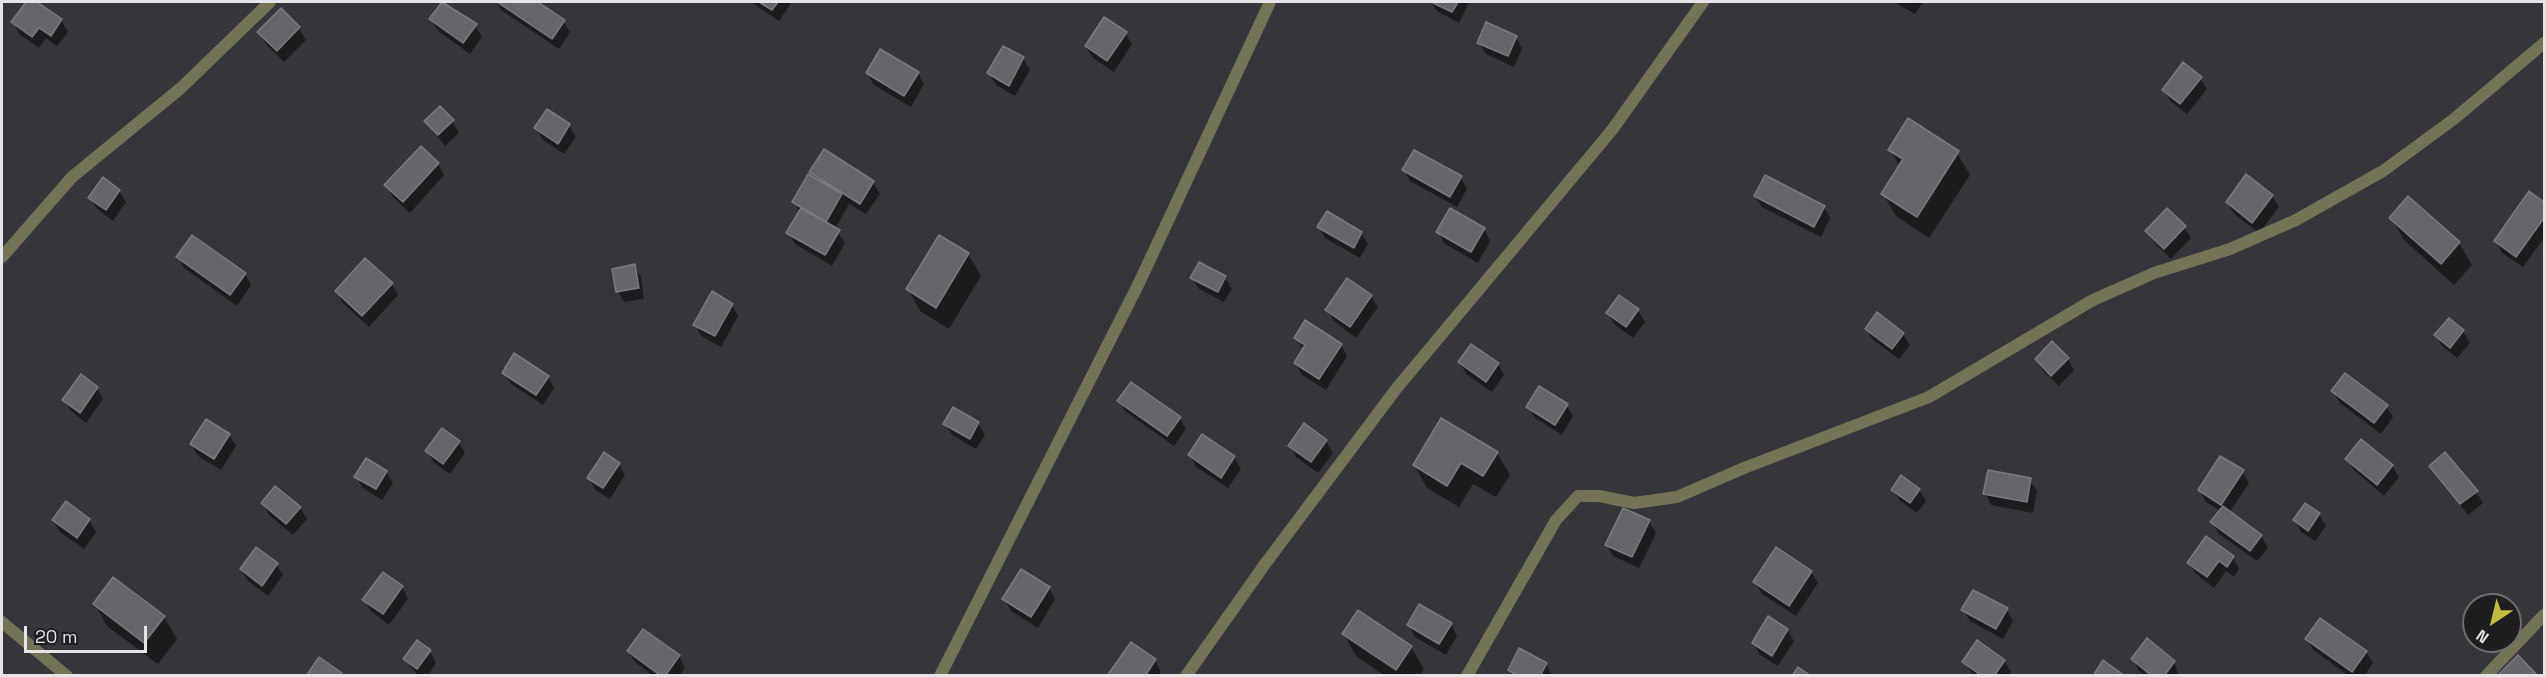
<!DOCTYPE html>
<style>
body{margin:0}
#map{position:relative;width:2546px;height:677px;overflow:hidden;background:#35363b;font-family:"Space Grotesk",sans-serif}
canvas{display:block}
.frame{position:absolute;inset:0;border:3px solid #e5e5e9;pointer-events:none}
.north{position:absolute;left:2462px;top:593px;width:60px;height:60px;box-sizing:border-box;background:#1d1e20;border:2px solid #6d6e70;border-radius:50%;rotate:215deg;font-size:16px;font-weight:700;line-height:24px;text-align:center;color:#e5e5e9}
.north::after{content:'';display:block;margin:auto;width:21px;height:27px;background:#c4bc3e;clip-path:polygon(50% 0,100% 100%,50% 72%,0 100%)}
.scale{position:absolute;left:24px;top:626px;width:123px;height:27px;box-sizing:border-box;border:3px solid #e5e5e9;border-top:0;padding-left:8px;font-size:18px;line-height:21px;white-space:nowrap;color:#e5e5e9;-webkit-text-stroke:4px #1d1e20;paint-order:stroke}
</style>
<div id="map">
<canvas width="2546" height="677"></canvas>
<div class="frame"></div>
<div class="north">N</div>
<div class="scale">20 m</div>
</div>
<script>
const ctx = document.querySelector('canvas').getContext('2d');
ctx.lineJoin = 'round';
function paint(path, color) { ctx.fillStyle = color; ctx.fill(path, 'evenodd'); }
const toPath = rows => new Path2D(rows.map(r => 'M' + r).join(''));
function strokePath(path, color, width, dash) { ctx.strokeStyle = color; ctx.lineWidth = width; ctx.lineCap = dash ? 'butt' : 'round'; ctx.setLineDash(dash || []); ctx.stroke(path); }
paint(toPath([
 [27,2,34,2,61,20,68,32,57,46,46,38,39,48,19,34,13,22],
 [497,2,535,2,563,21,570,32,559,49,501,10],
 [751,2,792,2,779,21],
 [1431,2,1469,2,1459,23,1437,11],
 [1894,2,1923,2,1915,14],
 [443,3,475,25,482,37,470,54,438,31,431,19],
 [281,10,299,28,306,40,284,62,266,44,259,32],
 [1125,33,1132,44,1114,72,1093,58,1086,47],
 [1516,37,1522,48,1514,67,1486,54,1479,43],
 [1023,58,1030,70,1015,96,996,85,989,73],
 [867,73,918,73,924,84,911,107,874,85],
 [2200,78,2207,89,2187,114,2170,101,2164,90],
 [547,111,569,126,576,137,564,154,543,140,536,128],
 [426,121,452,121,459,133,445,146],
 [1890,150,1957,153,1970,175,1929,238,1896,216,1883,194,1900,167],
 [438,164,444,175,410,213,393,197,386,186],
 [1404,170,1460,177,1467,189,1457,207,1410,181],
 [811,172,873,182,880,194,866,214,849,204,835,229,845,243,832,266,795,244,788,233,800,212,794,202,815,179],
 [119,191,126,202,113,221,97,209,90,198],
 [2529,193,2544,204,2544,238,2523,267,2502,253,2496,241],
 [1755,196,1824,207,1830,218,1821,237,1762,207],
 [2272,196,2279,207,2259,233,2234,214,2227,202],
 [2391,218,2459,243,2472,265,2454,285,2404,240],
 [1319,227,1361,233,1368,244,1360,258,1325,238],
 [2184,227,2191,238,2171,259,2154,242,2147,231],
 [1484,229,1490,241,1478,263,1445,244,1438,232],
 [968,254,981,276,949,329,920,311,908,289],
 [178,257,245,274,251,285,237,306,184,268],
 [634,266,641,277,644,299,624,302,618,291],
 [1225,277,1232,289,1224,302,1199,289,1192,278],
 [392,284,398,295,369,327,343,303,337,291],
 [1371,296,1378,307,1356,338,1334,321,1327,310],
 [732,305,738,316,721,347,701,336,695,324],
 [1638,310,1645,322,1633,338,1615,325,1608,313],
 [1866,329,1903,334,1910,345,1899,359,1873,340],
 [2463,331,2470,343,2457,358,2442,346,2436,335],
 [1296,338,1341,345,1347,356,1326,390,1302,375,1295,363,1304,350],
 [2068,359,2074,370,2059,386,2043,371,2036,360],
 [1460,362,1498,364,1504,375,1492,392,1466,374],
 [504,373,548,377,554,388,543,405,511,384],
 [97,388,103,399,86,423,71,411,64,400],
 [2333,391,2386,406,2393,417,2381,434,2340,403],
 [1119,401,1180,418,1186,429,1174,446,1126,412],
 [1566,405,1573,416,1562,435,1535,418,1528,407],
 [978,423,985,435,976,449,952,435,945,424],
 [1305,426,1326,441,1333,453,1318,473,1296,457,1290,446],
 [229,435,236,446,221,470,198,456,191,444],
 [1203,436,1234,457,1241,469,1228,488,1196,467,1190,455],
 [2361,441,2392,466,2399,477,2384,496,2354,470,2347,459],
 [459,442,465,453,450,474,434,463,427,451],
 [1497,453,1510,475,1496,497,1473,484,1459,507,1427,488,1414,465],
 [619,464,625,475,610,499,595,490,589,478],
 [2431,466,2476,492,2483,503,2468,515],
 [2242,471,2249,483,2229,513,2261,536,2268,548,2257,561,2219,534,2212,522,2221,511,2206,502,2200,490],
 [386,472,393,483,382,500,363,488,356,477],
 [2030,480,2037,491,2033,513,1991,505,1985,493],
 [1893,490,1919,490,1926,501,1917,513,1900,501],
 [66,503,89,520,96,532,84,549,60,532,53,521],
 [263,503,300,508,307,519,293,535,269,515],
 [1624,510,1649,521,1656,533,1639,568,1613,556,1607,545],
 [2319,514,2326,526,2315,541,2301,532,2295,521],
 [2233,557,2239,569,2234,577,2226,571,2214,588,2196,574,2189,563],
 [276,564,283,575,268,596,248,581,241,570],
 [1811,572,1818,583,1796,616,1762,594,1755,583],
 [402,587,408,599,389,625,371,611,364,600],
 [1049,588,1055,599,1038,628,1011,611,1004,599],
 [95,604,164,617,177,639,158,664,107,626],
 [2006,609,2013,621,2003,639,1970,621,1963,610],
 [1451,624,1457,636,1446,655,1415,637,1409,625],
 [1787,630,1794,641,1778,666,1760,655,1754,643],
 [1344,634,1411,647,1424,669,1419,676,1385,676,1356,656],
 [2307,639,2366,652,2373,663,2364,676,2349,676,2313,650],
 [2147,640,2174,662,2179,676,2145,676,2139,671,2133,659],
 [430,651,436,663,427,676,418,676,405,659],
 [628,651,679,656,685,668,679,676,653,676,635,662],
 [1155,660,1161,672,1159,676,1109,676],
 [2004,661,2011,672,2009,676,1974,676,1964,662],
 [1546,664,1552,676,1512,676,1509,670]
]), '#0007');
const building = toPath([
 [26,2,37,2,62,19,51,36,39,28,32,37,11,22,26,2],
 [442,2,477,24,463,43,429,19,442,2],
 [497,2,538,2,565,20,552,39,497,2],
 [759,2,778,2,772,10,759,2],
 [1431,2,1458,2,1452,12,1431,2],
 [281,8,300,27,277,51,257,32,281,8],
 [1104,17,1127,32,1107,61,1085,46,1104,17],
 [1486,22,1517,36,1508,56,1477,43,1486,22],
 [1003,46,1024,57,1009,86,987,73,1003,46],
 [880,49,919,72,904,96,866,73,880,49],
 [2183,62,2202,77,2180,104,2162,90,2183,62],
 [440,106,454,120,438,135,424,121,440,106],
 [547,109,570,124,558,144,534,128,547,109],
 [1908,118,1959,151,1917,217,1881,194,1903,159,1888,150,1908,118],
 [421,146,439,163,403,202,384,185,421,146],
 [824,149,874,181,860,204,809,172,824,149],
 [1414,150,1462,176,1450,197,1402,170,1414,150],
 [808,174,842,194,826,222,792,202,808,174],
 [2246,174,2273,195,2252,223,2226,202,2246,174],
 [1765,175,1825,206,1814,227,1754,196,1765,175],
 [103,177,120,190,106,210,88,198,103,177],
 [2529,191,2544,202,2544,218,2516,257,2494,241,2529,191],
 [2408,196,2460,242,2441,264,2389,218,2408,196],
 [801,208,840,230,825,255,786,233,801,208],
 [1450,208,1485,228,1471,252,1436,232,1450,208],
 [2167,208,2186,226,2164,249,2145,231,2167,208],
 [1327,211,1362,232,1354,248,1317,227,1327,211],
 [192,235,246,273,230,295,176,257,192,235],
 [939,235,969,253,936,308,906,289,939,235],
 [365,258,393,283,362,316,335,291,365,258],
 [1199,262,1226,276,1218,292,1190,278,1199,262],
 [635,264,639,288,616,292,612,269,635,264],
 [1347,278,1372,295,1350,327,1325,310,1347,278],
 [712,291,733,304,715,336,693,325,712,291],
 [1619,295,1639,309,1626,327,1606,313,1619,295],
 [1877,312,1904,333,1892,349,1865,329,1877,312],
 [2449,318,2464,330,2450,348,2434,335,2449,318],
 [1305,320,1342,344,1319,379,1294,363,1305,345,1294,338,1305,320],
 [2052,341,2069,358,2051,376,2035,359,2052,341],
 [1471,344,1499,363,1486,382,1458,362,1471,344],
 [514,353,549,376,536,395,502,373,514,353],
 [2345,373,2388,405,2374,423,2331,391,2345,373],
 [81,374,98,387,80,413,62,400,81,374],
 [1131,382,1181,417,1167,436,1117,401,1131,382],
 [1539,386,1568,404,1555,425,1526,407,1539,386],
 [953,407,979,422,970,439,943,424,953,407],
 [1441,418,1498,452,1483,476,1461,463,1447,486,1413,465,1441,418],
 [206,419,230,434,214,459,190,444,206,419],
 [1304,423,1327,440,1311,462,1288,446,1304,423],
 [442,428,460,441,443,464,425,451,442,428],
 [1202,434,1235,456,1221,478,1188,455,1202,434],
 [2361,439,2393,465,2377,485,2345,459,2361,439],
 [604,452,620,463,603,488,587,478,604,452],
 [2445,452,2478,491,2460,504,2429,466,2445,452],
 [2220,456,2244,470,2221,505,2198,490,2220,456],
 [366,458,387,471,376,489,354,477,366,458],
 [1988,470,2031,478,2027,502,1983,494,1988,470],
 [1901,475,1920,489,1910,503,1891,490,1901,475],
 [275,486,301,507,286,524,261,503,275,486],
 [66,501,90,519,77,538,52,520,66,501],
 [2305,503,2320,513,2308,531,2293,520,2305,503],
 [2223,506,2262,535,2250,551,2210,522,2223,506],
 [1623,508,1650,520,1632,557,1605,545,1623,508],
 [2206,536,2234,556,2227,567,2219,561,2207,577,2187,563,2206,536],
 [256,547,278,563,262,586,240,569,256,547],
 [1776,547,1812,571,1789,606,1753,582,1776,547],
 [1021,569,1050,587,1031,617,1002,599,1021,569],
 [383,572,403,586,383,614,362,600,383,572],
 [113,577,165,616,144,643,93,604,113,577],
 [1973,590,2008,608,1996,629,1961,610,1973,590],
 [1419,604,1452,623,1439,644,1407,625,1419,604],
 [1358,610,1412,646,1396,670,1342,634,1358,610],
 [1768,616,1788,629,1772,656,1752,643,1768,616],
 [2320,618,2367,651,2352,672,2305,639,2320,618],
 [643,629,680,655,665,676,661,676,627,651,643,629],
 [2147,638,2175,661,2164,676,2152,676,2131,659,2147,638],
 [417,640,431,650,417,669,403,659,417,640],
 [1977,640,2005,660,1994,676,1982,676,1962,662,1977,640],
 [1131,642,1156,659,1145,676,1107,676,1131,642],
 [1519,648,1547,663,1540,676,1518,676,1508,670,1519,648],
 [2518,655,2538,676,2497,676,2518,655],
 [319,657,342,673,340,676,306,676,319,657],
 [2103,660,2125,676,2093,676,2103,660],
 [1798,667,1811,676,1792,676,1798,667]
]);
paint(building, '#65666c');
strokePath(building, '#7a7b81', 1.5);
strokePath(toPath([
 [1467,676,1556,520,1578,496,1599,496,1634,503,1677,497,1744,468,1929,397,2093,300,2154,273,2230,249,2296,220,2383,171,2454,119,2544,43]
]), '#747355', 12);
strokePath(toPath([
 [2,257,72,177,181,88,270,2],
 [2,622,67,676],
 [940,676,1139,283,1270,2],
 [1186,676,1265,564,1396,389,1612,130,1703,2],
 [2486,676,2544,615]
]), '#747355', 12);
</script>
